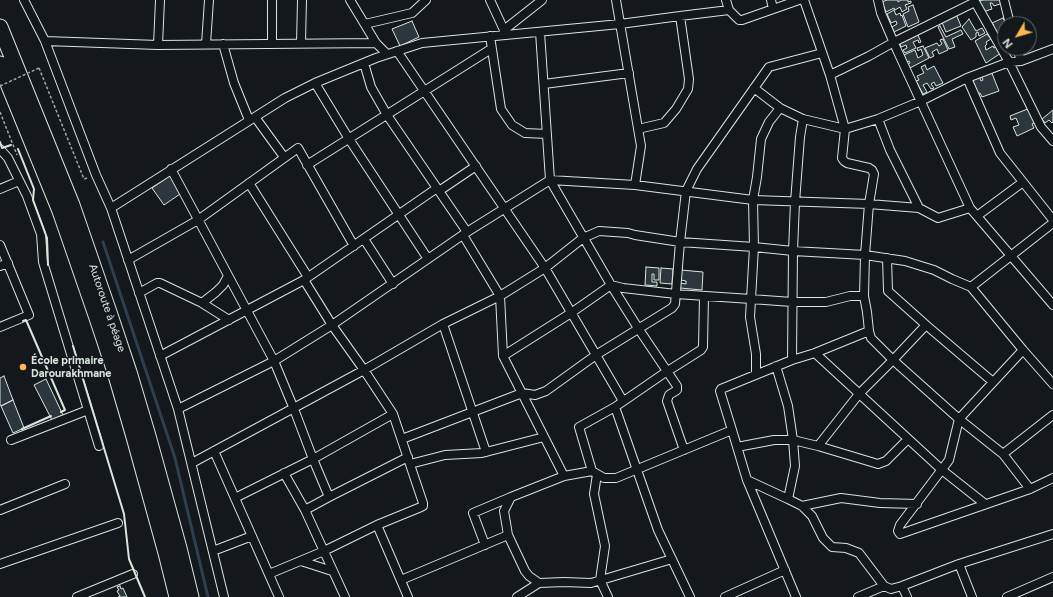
<!DOCTYPE html>
<meta charset="utf-8">
<style>
body{margin:0}
#map{position:relative;width:1053px;height:597px;overflow:hidden;background:#14181c;font-family:Figtree,sans-serif}
canvas{display:block}
.north{position:absolute;left:997px;top:16px;width:40px;height:40px;box-sizing:border-box;background:#14181c;border:1px solid #626a69;border-radius:50%;rotate:232deg;font-size:11px;font-weight:700;line-height:16px;text-align:center;color:#d8e6dc}
.north::after{content:'';display:block;margin:auto;width:14px;height:18px;background:#ffb74d;clip-path:polygon(50% 0,100% 100%,50% 72%,0 100%)}
</style>
<div id="map">
<canvas width="1053" height="597"></canvas>
<div class="north">N</div>
</div>
<script>
const ctx = document.querySelector('canvas').getContext('2d');
ctx.lineJoin = 'round';
const toPath = rows => new Path2D(rows.map(r => 'M' + r).join(''));
function strokePath(path, color, width, dash) { ctx.strokeStyle = color; ctx.lineWidth = width; ctx.lineCap = dash ? 'butt' : 'round'; ctx.setLineDash(dash || []); ctx.stroke(path); }
function paint(path, color) { ctx.fillStyle = color; ctx.fill(path, 'evenodd'); }
function drawText(font, color, halo, rows, align = 'center') {
  ctx.font = font + ' Figtree,sans-serif'; ctx.lineWidth = 3; ctx.setLineDash([]); ctx.textBaseline = 'middle'; ctx.strokeStyle = halo; ctx.fillStyle = color; for (const [text, x, y, turn = 0] of rows) {
    ctx.save(); ctx.translate(x, y); ctx.rotate((+turn || 0) * Math.PI / 180); ctx.textAlign = isNaN(turn) ? turn : align; if (halo) ctx.strokeText(text, 0, 0); ctx.fillText(text, 0, 0); ctx.restore();
  }
}
strokePath(toPath([
 [103,242,175,458,208,597]
]), '#2f3f4d', 3);
const building = toPath([
 [887,0,898,0,898,2,901,0,908,0,908,2,911,1,911,3,905,5,907,9,902,12,900,7,895,10,894,8,886,12,882,2,887,0],
 [983,0,1002,0,1003,3,994,6,992,3,990,3,992,9,983,12,979,1,983,0],
 [913,5,919,22,908,27,903,14,909,11,908,7,913,5],
 [894,10,896,15,900,13,901,16,902,15,906,26,894,32,892,27,897,24,896,21,891,23,887,14,894,10],
 [956,14,961,26,946,32,941,20,956,14],
 [1003,18,1006,24,1005,24,1005,31,999,35,998,33,995,35,991,27,994,25,992,23,1003,18],
 [969,19,976,31,982,28,985,33,979,36,978,32,976,33,976,37,971,40,962,27,969,19],
 [412,21,419,37,400,46,392,29,412,21],
 [940,26,946,37,961,30,963,34,952,39,955,47,949,49,938,27,940,26],
 [917,33,921,42,919,43,918,40,913,42,916,48,905,53,903,50,907,48,906,45,901,47,899,42,917,33],
 [987,34,991,39,986,42,987,44,985,46,986,50,993,46,994,48,997,46,1001,53,986,63,975,41,987,34],
 [943,39,948,50,939,54,937,49,932,52,934,56,930,58,925,48,937,43,939,46,942,44,940,40,943,39],
 [923,46,929,58,910,68,908,64,910,63,909,61,907,62,904,55,915,50,918,58,923,55,921,49,918,51,917,48,923,46],
 [925,65,927,70,934,66,943,83,936,86,934,82,931,84,934,88,931,89,927,83,923,85,927,92,923,94,916,81,919,80,917,76,924,73,921,67,925,65],
 [991,71,999,91,982,97,980,93,977,94,972,79,979,76,981,81,983,80,981,75,991,71],
 [1030,108,1036,122,1032,124,1034,128,1017,136,1013,127,1019,125,1016,118,1011,120,1010,116,1030,108],
 [1053,110,1053,122,1052,123,1049,120,1045,123,1042,119,1053,110],
 [171,175,183,192,164,205,152,188,171,175],
 [646,267,659,268,659,280,654,280,654,274,652,274,652,282,657,282,657,286,645,285,646,267],
 [661,268,673,269,672,284,660,283,661,268],
 [681,270,703,272,702,290,680,288,680,283,686,284,686,281,681,280,681,270],
 [4,376,13,400,1,406,0,404,0,378,4,376],
 [46,379,63,415,52,420,34,385,46,379],
 [13,400,24,428,13,433,1,406,13,400],
 [120,586,121,589,123,588,127,597,118,597,120,596,117,591,119,590,117,587,120,586]
]);
paint(building, '#2c363c');
strokePath(building, '#d8e6dc', 1);
const street = toPath([
 [24,0,45,41,96,175,111,208,178,409,224,597],
 [350,0,376,43,387,54],
 [490,0,504,30,503,35],
 [616,0,641,146,635,185],
 [726,0,729,10,739,20,742,20,799,0],
 [771,0,773,9],
 [804,0,830,75,845,129,842,158,844,161,847,163,869,168,872,170,874,174,869,204,865,255,864,296,867,312,869,331,871,338,893,360,959,419,1003,454,1053,415],
 [878,0,881,13,897,50,970,208,1053,305],
 [974,0,1009,62,1041,127,1053,141],
 [1004,0,1010,24],
 [365,24,412,13,426,0],
 [504,30,542,0],
 [540,32,550,180,611,285,638,328,677,386,677,390,669,395,667,401,684,450],
 [490,36,501,109,512,125,525,133,547,134],
 [45,41,158,45,376,43],
 [272,43,272,0],
 [301,43,302,0],
 [206,44,209,0],
 [223,44,234,83,249,120],
 [158,45,160,0],
 [1017,48,1021,61],
 [397,51,545,268,623,401],
 [364,63,371,87,387,115,467,232],
 [830,75,869,56,894,42,975,2],
 [967,78,1000,153,1053,220],
 [315,83,349,139,428,259],
 [544,84,629,73],
 [754,88,780,108],
 [255,117,284,157],
 [878,119,890,150,919,208],
 [638,129,664,123,676,109,688,89,689,79,680,16],
 [0,149,8,158,27,196,41,234,43,262,99,446],
 [307,165,491,49],
 [171,169,274,361,294,409,313,459,329,497,305,510,284,473],
 [249,183,308,277],
 [0,189,19,181],
 [439,191,476,166],
 [111,208,285,98,315,83,376,58,422,43,620,24,680,16,729,10],
 [977,216,1023,182],
 [463,235,500,296,503,356,564,476],
 [364,239,393,284],
 [0,245,29,315,0,327],
 [887,258,888,291,926,325,993,382],
 [128,260,198,220,298,148,354,246],
 [0,266,8,263],
 [971,287,1053,223],
 [139,293,157,283,160,283,202,303,229,320],
 [202,303,216,292,223,285,228,276],
 [443,324,486,452],
 [1023,350,959,419,949,460,900,525,898,531,900,534,1030,489,1053,478],
 [815,353,869,331],
 [160,356,304,280,437,188],
 [503,356,571,313,611,285,623,288,676,294,751,299,792,302,826,302,850,296,864,296],
 [792,360,793,251,795,202,800,137,803,119],
 [776,366,788,406,793,440,795,466,788,499],
 [756,374,756,354,750,317,754,247,753,200,757,177,761,139,769,122,780,108,803,119,845,129,878,119,921,101,967,78,1009,62,1021,61,1053,49],
 [615,407,658,530,690,597],
 [178,409,274,361,332,325,467,232,550,180,635,185,753,200,869,204,919,208,938,218,970,208],
 [732,430,720,391,721,389,792,360,815,353,942,470,985,504],
 [402,439,522,393,535,395,546,391,596,355,672,308,675,304,680,242,686,191,697,169,769,67,822,53],
 [11,440,88,410],
 [818,446,859,394,893,360,926,325],
 [737,447,774,440,793,440,818,446,878,464,886,461,908,439],
 [214,451,279,597],
 [1003,454,1030,489],
 [192,463,364,370,443,324,500,296,545,268,583,238,599,231,628,233,635,235,680,242,754,247,793,251,865,255,905,261,934,270,952,279,971,287,1023,350,1053,384],
 [410,464,445,455,482,453,544,437],
 [592,471,579,427,615,407,663,374,701,350,703,347,704,296],
 [597,474,594,494,605,546,600,580,608,597],
 [747,480,788,499,802,506,812,516,823,538,832,547,846,548,859,553,884,586,891,589,902,586,959,564,1053,534],
 [329,497,408,457],
 [235,498,313,459,393,414],
 [802,506,841,498,880,503,917,504],
 [0,510,65,484],
 [305,510,345,597],
 [377,525,408,597],
 [508,535,525,571,529,576,539,583],
 [485,545,473,513,511,497],
 [213,551,252,536],
 [301,561,332,571],
 [0,564,118,523],
 [959,564,972,597],
 [269,574,324,551,377,525,421,507,423,506,423,503,393,414,364,370,332,325,304,280],
 [401,580,508,535,504,511,511,497,564,476,592,471,604,478,616,478,732,430,747,480,796,597],
 [902,586,907,597],
 [77,597,133,574],
 [517,597,539,583,564,582,591,583,672,559],
 [725,597,785,570],
 [858,597,884,586],
 [1007,597,1053,577]
]);
const highway = toPath([
 [0,27,72,205,110,315,129,372,148,436,179,548,191,597],
 [0,64,60,211,97,318,115,372,134,437,166,553,177,597]
]);
strokePath(street, '#d8e6dc', 10);
strokePath(highway, '#d8e6dc', 17);
strokePath(toPath([
 [39,68,84,179,87,178],
 [0,112,17,155]
]), '#9da8a2', 1.5, [3, 2]);
strokePath(street, '#14181c', 8);
strokePath(highway, '#14181c', 15);
strokePath(toPath([
 [0,86,39,68]
]), '#9da8a2', 1.5, [3, 2]);
strokePath(toPath([
 [0,142,2,148,11,145],
 [18,149,34,189,33,200,47,238,48,265],
 [23,321,26,320,65,410,61,412],
 [73,346,124,514,129,559,145,597],
 [22,429,51,416]
]), '#d8e6dc', 2);
for (const [x, y, r, color] of [
 [23,367,4,"#ffb74d"]
]) { const dot = new Path2D(); dot.arc(x, y, r, 0, 2 * Math.PI); ctx.fillStyle = color; ctx.fill(dot); strokePath(dot, '#14181c', 1.5); }
drawText('11px', '#d8e6dc', '#14181c', [
 ["Autoroute à péage",107,308,71]
]);
drawText('bold 11px', '#d8e6dc', '#14181c', [
 ["École primaire",31,361],
 ["Darourakhmane",31,374]
], 'left');
</script>
